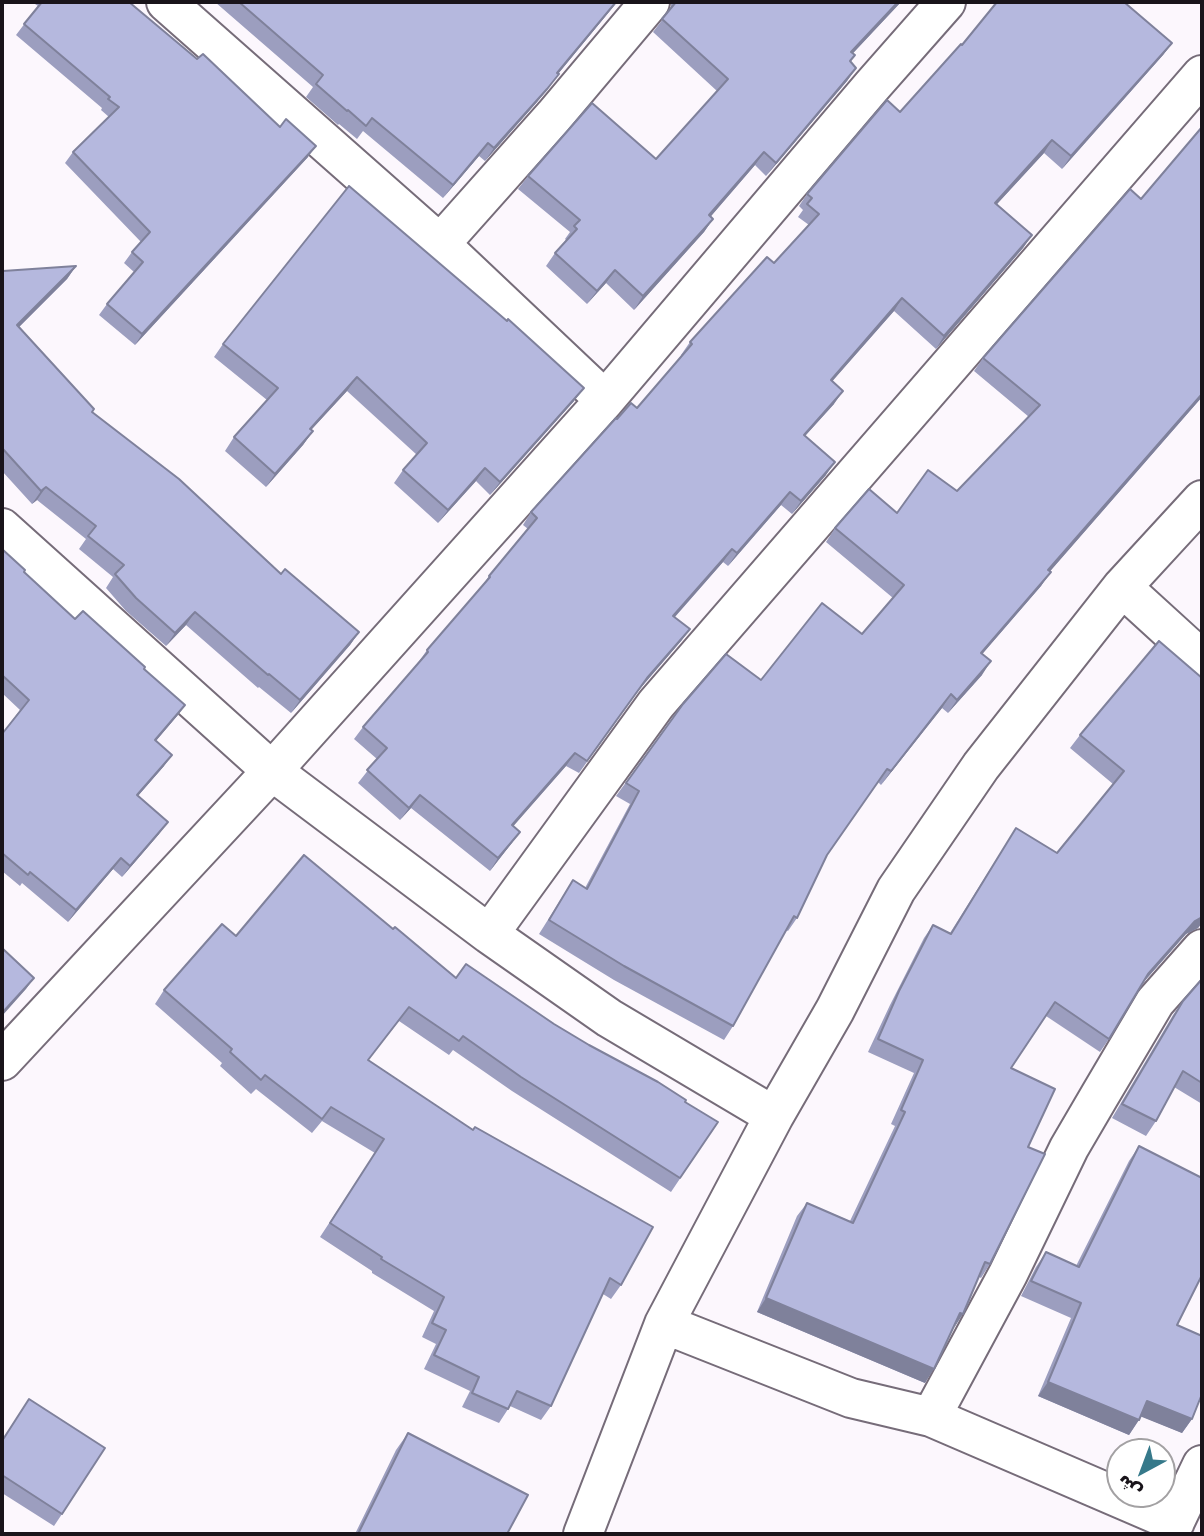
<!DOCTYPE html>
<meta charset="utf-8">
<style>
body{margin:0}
#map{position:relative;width:1204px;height:1536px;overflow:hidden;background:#fcf7fd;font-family:"DejaVu Sans",Cairo,sans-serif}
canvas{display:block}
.frame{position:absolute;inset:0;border:4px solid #19141a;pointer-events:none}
.north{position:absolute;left:1106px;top:1438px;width:70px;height:70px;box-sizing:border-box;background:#fff;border:2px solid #a3a1a3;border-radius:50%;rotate:221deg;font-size:19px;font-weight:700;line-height:28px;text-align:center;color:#19141a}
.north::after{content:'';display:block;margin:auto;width:24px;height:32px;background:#36798a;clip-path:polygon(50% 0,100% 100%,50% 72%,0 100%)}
</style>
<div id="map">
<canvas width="1204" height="1536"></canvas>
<div class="frame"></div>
<div class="north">ش</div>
</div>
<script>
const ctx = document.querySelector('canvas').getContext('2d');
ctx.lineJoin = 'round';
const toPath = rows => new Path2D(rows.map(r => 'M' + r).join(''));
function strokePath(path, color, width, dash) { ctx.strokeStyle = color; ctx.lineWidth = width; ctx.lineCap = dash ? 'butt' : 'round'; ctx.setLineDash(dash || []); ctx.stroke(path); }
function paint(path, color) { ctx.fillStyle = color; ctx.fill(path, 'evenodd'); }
const minor = toPath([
 [166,2,440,244,605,400],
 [440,244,554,116,650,2],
 [2,528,272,771,489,934,609,1018,774,1116],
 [1122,587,1202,660],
 [489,934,656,704,1202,75],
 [2,1061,272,771,605,400,872,86,946,2],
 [664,1324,851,1398,931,1417,1175,1522],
 [931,1417,1008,1274,1069,1148,1100,1095,1155,1002,1202,949],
 [583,1534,664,1324,774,1116,835,1010,896,890,981,766,1122,587,1202,500],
 [1169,1534,1202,1465]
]);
strokePath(minor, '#766c79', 42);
strokePath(minor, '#fff', 38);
paint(toPath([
 [37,2,129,2,308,157,135,345,99,315,107,304,134,272,124,263,132,252,141,242,65,163,73,152,109,117,101,110,102,108,16,35,38,6,35,4],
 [215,2,617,2,558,74,549,88,537,102,485,161,479,156,443,198,363,131,357,139,339,124,338,125,306,97,313,87],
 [671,2,901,2,853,53,851,62,856,68,847,81,766,176,755,165,710,217,713,219,704,232,634,310,606,283,587,304,546,266,555,253,566,240,565,239,570,232,518,189,528,176,656,159,717,91,653,32,669,11,671,6],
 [1172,43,1163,55,1062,169,1044,153,997,204,1032,235,1023,248,936,349,894,311,832,381,834,404,805,436,826,475,792,514,781,505,728,566,723,562,675,617,690,629,681,641,638,691,579,773,566,766,513,826,520,832,490,871,411,808,400,820,358,783,377,759,354,739,363,727,418,663,427,650,480,589,489,576,528,529,523,525,531,512,617,419,637,408,682,355,681,355,690,342,774,263,809,225,798,217,803,210,799,206,807,194,900,112,962,45],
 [1202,127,1202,397,1050,571,1041,586,982,654,982,675,948,713,942,708,881,785,878,782,826,855,797,918,788,931,786,930,733,1026,724,1040,614,980,539,934,573,880,585,888,630,804,616,796,683,704,761,680,862,634,893,598,826,542,835,528,897,513,957,491,1029,417,974,371,983,358,1141,199],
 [76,266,67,279,19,327,92,412,281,574,359,632,350,645,291,713,259,687,258,688,186,625,166,646,126,611,106,588,113,577,79,549,86,539,37,500,32,504,2,471,2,272],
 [223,344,574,401,490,495,476,481,438,523,394,483,403,470,417,455,347,391,311,430,313,431,303,445,266,487,225,451,234,437,267,400,214,357],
 [2,549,24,572,75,619,144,669,185,705,177,716,156,741,164,766,138,796,159,834,122,877,113,869,68,922,22,883,20,886,2,871,2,734,20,710,2,693],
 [1202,589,1202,631,1201,629,1200,591],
 [1202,678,1202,923,1198,928,1186,934,1143,983,1109,1039,1100,1052,1046,1016,1011,1068,1028,1147,990,1264,981,1278,979,1277,925,1383,757,1312,797,1216,807,1203,850,1221,895,1126,891,1124,914,1073,868,1052,890,1005,924,938,933,925,950,933,1016,828,1057,853,1113,784,1070,748,1080,735],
 [393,929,456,978,554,1024,718,1122,671,1192,512,1091,453,1050,449,1055,399,1021,368,1060,621,1285,611,1299,603,1294,551,1406,541,1420,510,1406,499,1423,462,1407,470,1391,424,1369,436,1344,422,1337,434,1311,372,1273,372,1271,320,1237,375,1153,322,1121,312,1133,256,1089,251,1094,220,1066,222,1063,155,1004,164,990,236,936],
 [1202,979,1202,1104,1174,1087,1156,1121,1146,1136,1112,1118,1173,1015,1183,1001],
 [1139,1146,1177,1325,1192,1419,1182,1433,1141,1416,1129,1435,1038,1396,1071,1318,1021,1296,1036,1267,1046,1252,1076,1266,1129,1161],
 [29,1399,62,1514,54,1526,2,1493,2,1440],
 [408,1433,507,1534,355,1534,396,1450]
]), '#9c9ebf');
paint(toPath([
 [616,2,617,2,548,86,557,73],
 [898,2,901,2,842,65,851,52],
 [1172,43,1163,55,1062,169,1071,156],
 [856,68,847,81,766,176,776,163],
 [559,74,537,102,485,161,494,148],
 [1052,140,1044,153,986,216,995,203],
 [488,143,479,156,443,198,453,185],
 [316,146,308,157,135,345,142,334],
 [764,152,755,165,700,229,709,215],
 [713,219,704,232,634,310,643,296],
 [1032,235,1023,248,936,349,944,336],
 [76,266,67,279,8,338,17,325],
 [615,270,606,283,587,304,597,291],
 [902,298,894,311,822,393,831,380],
 [357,377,347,391,300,442,310,429],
 [584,388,574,401,490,495,500,482],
 [843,391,834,404,795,447,804,435],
 [1202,394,1202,397,1039,584,1048,570,1111,497],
 [313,431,303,445,266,487,275,474],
 [835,462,826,475,792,514,801,501],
 [485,468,476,481,438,523,448,510],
 [46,487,37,500,32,504,41,491],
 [790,492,781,505,728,566,737,553],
 [732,549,723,562,664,629,673,616],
 [1051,572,1041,586,972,666,981,653],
 [195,612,186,625,166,646,175,633],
 [690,629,681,641,638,691,579,773,647,678],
 [359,632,350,645,291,713,300,700],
 [991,661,982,675,948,713,957,700],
 [951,694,942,708,881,785,891,771],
 [185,705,177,716,147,751,155,740],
 [575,753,566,766,503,838,512,825],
 [172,755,164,766,128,807,137,795],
 [420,795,411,808,400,820,409,808],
 [168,822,159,834,122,877,130,866],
 [520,832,511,844,490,871,498,858],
 [121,858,113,869,68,922,76,910],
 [1202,917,1202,923,1198,928,1186,934,1139,987,1148,974,1195,921],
 [34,978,26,989,2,1016,2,1013],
 [766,1298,934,1369,925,1383,757,1312],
 [960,1313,963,1314,954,1328],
 [1048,1382,1139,1420,1129,1435,1038,1396],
 [1147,1401,1192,1419,1182,1433,1137,1415]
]), '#7f819b');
const building = toPath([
 [42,2,129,2,197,59,203,54,280,127,286,119,316,146,142,334,107,304,143,262,132,252,150,232,73,152,119,107,108,99,110,97,24,24,42,2],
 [239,2,616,2,557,73,559,74,547,89,494,148,488,143,453,185,372,118,366,126,348,110,347,111,316,84,323,75,239,2],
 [676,2,898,2,851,52,855,55,850,61,856,68,776,163,764,152,709,215,713,219,643,296,615,270,597,291,555,253,577,229,574,226,580,220,528,176,592,103,656,159,728,79,662,19,676,2],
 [997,2,1124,2,1172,43,1071,156,1052,140,995,203,1032,235,944,336,902,298,831,380,843,391,804,435,835,462,801,501,790,492,737,553,732,549,673,616,690,629,647,678,587,761,575,753,512,825,520,832,498,858,420,795,409,808,367,770,387,748,363,727,428,652,427,650,490,577,489,576,537,518,531,512,616,418,617,419,631,403,637,408,692,344,690,342,767,257,774,263,819,214,807,204,812,198,807,194,887,100,900,112,961,44,962,45,997,2],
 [1202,127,1202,394,1048,570,1051,572,981,653,991,661,957,700,951,694,891,771,887,769,827,855,797,918,794,916,733,1026,624,966,549,920,573,880,587,889,639,791,626,783,683,704,726,654,761,680,822,603,862,634,904,585,835,528,869,489,897,513,928,470,957,491,1040,405,983,358,1130,189,1141,199,1202,127],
 [349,186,507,321,508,319,584,388,500,482,485,468,448,510,403,470,427,443,357,377,310,429,313,431,275,474,234,437,278,388,223,344,349,186],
 [76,266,17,325,94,409,92,412,179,479,281,574,285,569,359,632,300,700,269,674,268,675,195,612,175,633,136,598,115,574,124,565,88,536,96,526,46,487,41,491,2,448,2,272,3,271,76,266],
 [2,549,25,570,24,572,75,619,83,611,145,667,144,669,185,705,155,740,172,755,137,795,168,822,130,866,121,858,76,910,30,872,28,875,2,853,2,734,29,700,2,675,2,549],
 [1159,641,1202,678,1202,917,1195,921,1148,974,1109,1039,1055,1002,1011,1068,1055,1089,1028,1147,1045,1154,990,1264,985,1262,963,1314,960,1313,934,1369,766,1298,807,1203,853,1223,905,1112,901,1110,923,1060,878,1039,899,991,933,925,951,934,1016,828,1057,853,1124,771,1080,735,1159,641],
 [304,855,393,929,395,927,456,978,466,964,554,1024,589,1045,658,1082,686,1100,685,1102,718,1122,680,1178,521,1077,463,1036,459,1041,409,1007,368,1060,473,1130,475,1127,653,1227,621,1285,610,1278,551,1406,517,1391,508,1409,472,1393,479,1377,434,1355,446,1330,432,1323,444,1297,381,1259,382,1257,330,1223,384,1139,331,1107,322,1119,265,1075,261,1080,230,1052,232,1049,164,990,222,924,236,936,304,855],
 [2,948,34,978,2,1013,2,948],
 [1202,979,1202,1083,1183,1071,1156,1121,1122,1104,1183,1001,1202,979],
 [1139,1146,1202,1178,1202,1275,1177,1325,1202,1336,1202,1394,1192,1419,1147,1401,1139,1420,1048,1382,1081,1303,1031,1281,1046,1252,1079,1267,1139,1146],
 [29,1399,105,1448,62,1514,2,1475,2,1441,29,1399],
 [408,1433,528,1495,507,1534,358,1534,408,1433]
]);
paint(building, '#b5b8de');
strokePath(building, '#7f819b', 2);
</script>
